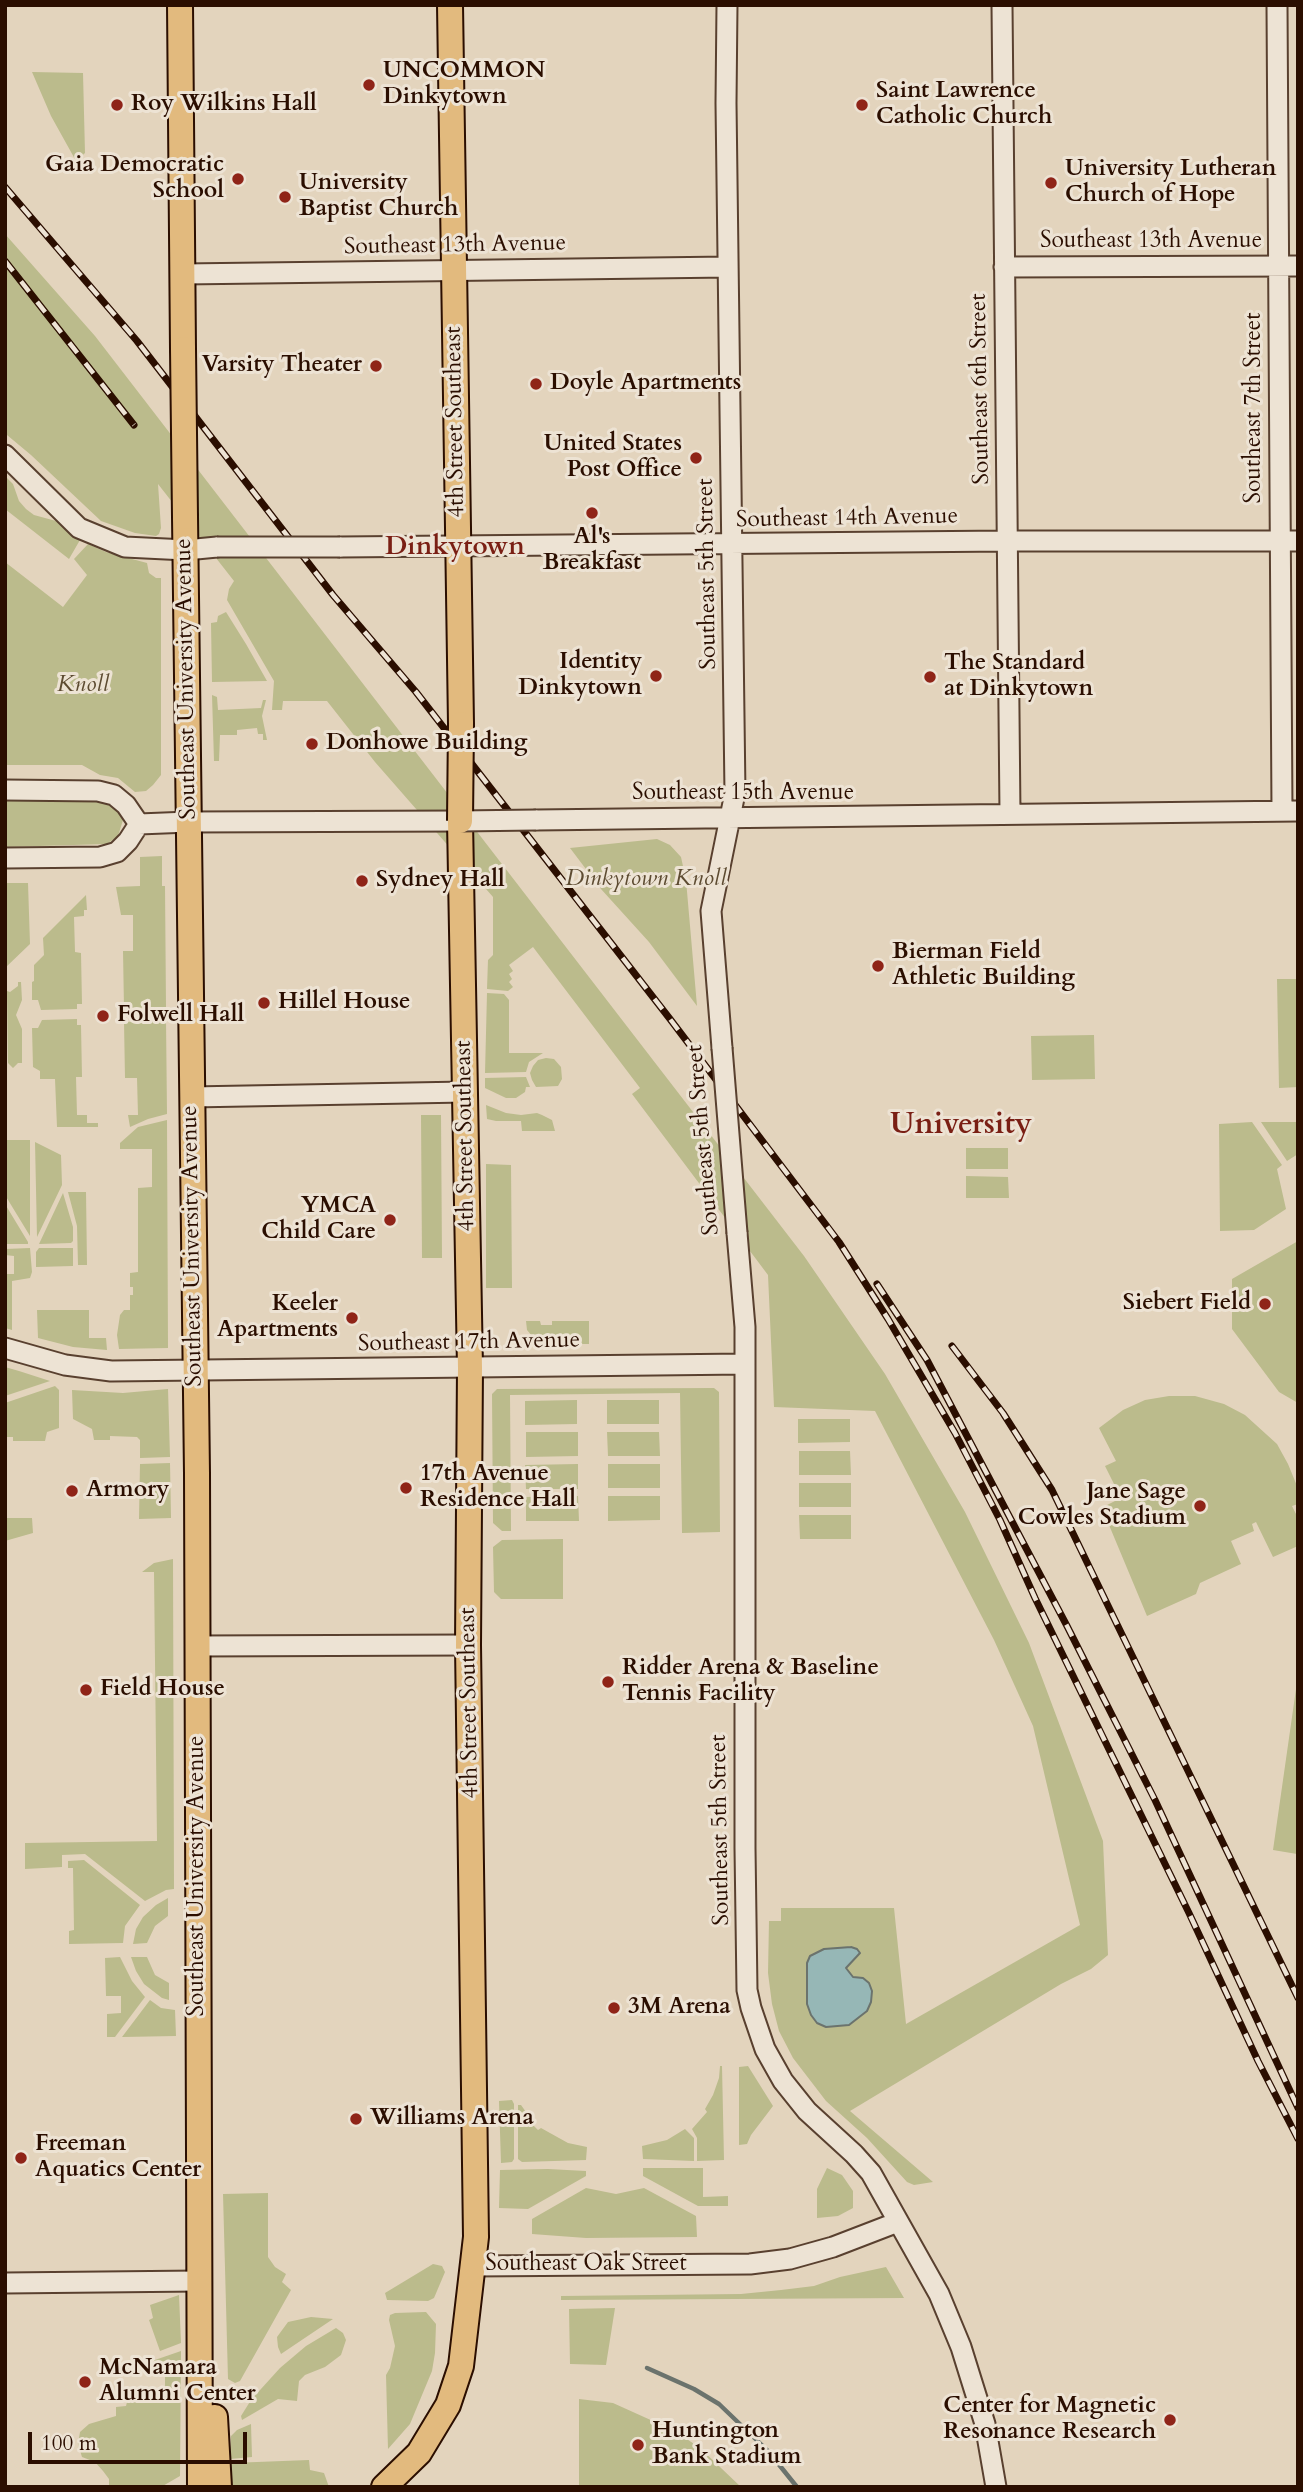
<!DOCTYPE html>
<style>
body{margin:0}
#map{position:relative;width:1303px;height:2492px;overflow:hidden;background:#e3d4bd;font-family:Cardo,serif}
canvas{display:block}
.frame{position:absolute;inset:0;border:7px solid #2b0e00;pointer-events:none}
.scale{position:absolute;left:28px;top:2432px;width:219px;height:32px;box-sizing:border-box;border:4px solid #2b0e00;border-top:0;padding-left:9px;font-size:21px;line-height:24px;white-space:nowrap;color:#2b0e00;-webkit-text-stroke:5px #ede3d4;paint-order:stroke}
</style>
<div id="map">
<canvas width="1303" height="2492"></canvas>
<div class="frame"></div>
<div class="scale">100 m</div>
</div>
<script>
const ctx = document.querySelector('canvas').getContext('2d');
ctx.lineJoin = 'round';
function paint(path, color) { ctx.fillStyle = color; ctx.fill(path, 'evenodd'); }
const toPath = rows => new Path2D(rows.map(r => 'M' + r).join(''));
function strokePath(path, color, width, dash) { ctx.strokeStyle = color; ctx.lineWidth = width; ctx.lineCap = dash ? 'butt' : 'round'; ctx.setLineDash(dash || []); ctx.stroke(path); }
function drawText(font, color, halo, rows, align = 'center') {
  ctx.font = font + ' Cardo,serif'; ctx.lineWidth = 6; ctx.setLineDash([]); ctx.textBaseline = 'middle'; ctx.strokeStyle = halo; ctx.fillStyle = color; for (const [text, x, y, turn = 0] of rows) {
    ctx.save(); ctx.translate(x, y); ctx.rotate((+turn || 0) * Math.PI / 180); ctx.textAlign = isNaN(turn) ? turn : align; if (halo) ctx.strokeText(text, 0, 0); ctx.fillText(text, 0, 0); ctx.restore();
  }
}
paint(toPath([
 [32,72,83,73,85,153,76,161,51,116],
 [5,234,95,336,804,1256,885,1374,965,1512,1029,1643,1103,1841,1108,1955,1091,1969,1061,1984,850,2111,933,2182,914,2185,907,2182,867,2138,826,2101,793,2058,779,2031,772,2004,768,1973,769,1921,781,1921,781,1908,894,1908,906,2024,1080,1925,1033,1726,994,1640,875,1411,774,1407,768,1275,632,1094,640,1088,533,947,509,965,513,971,509,974,512,979,509,982,513,987,508,991,487,989,488,960,493,955,493,897,375,762,327,701,283,701,282,710,272,710,274,681,227,600,229,589,234,581,158,484,161,528,159,534,156,536,135,533,101,521,31,455,7,435,5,431],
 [7,478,13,484,19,501,26,509,34,515,56,521,80,540,69,559,5,509,5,482],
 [88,544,106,552,147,563,149,573,156,578,161,578,161,775,153,785,146,791,135,792,118,778,100,775,82,765,5,765,5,562,63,607,87,575,74,559],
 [226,612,246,644,267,681,212,682,211,623,217,622,218,616],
 [212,695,217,697,218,710,261,708,263,700,266,700,262,716,267,740,263,740,263,734,258,734,257,728,237,730,237,735,220,735,219,761,214,761],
 [100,799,110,802,121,814,123,820,118,836,107,844,5,847,5,800],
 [657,839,670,845,681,857,686,880,697,1006,649,942,601,889,570,848],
 [162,856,162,886,165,886,166,1007,124,1008,123,951,133,951,133,915,121,915,116,887,140,886,140,857],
 [5,883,28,883,30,944,5,968],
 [86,895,87,910,84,910,84,916,74,917,75,952,81,953,82,1004,77,1004,77,1009,41,1010,38,1000,32,1000,32,982,34,981,34,965,44,955,43,938],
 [1277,979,1298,979,1298,1087,1279,1088],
 [18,982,21,982,22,1000,16,1015,22,1029,22,1063,18,1063,13,1068,8,1063,7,991,10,992,18,986],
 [487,993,504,994,509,1000,509,1053,543,1053,529,1062,526,1072,485,1073],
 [77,1019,77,1025,81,1025,82,1077,76,1077,77,1115,87,1115,87,1123,98,1123,98,1127,57,1127,55,1079,40,1079,40,1071,33,1067,32,1028,38,1028,42,1020],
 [166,1020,167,1114,148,1119,130,1127,128,1115,138,1115,137,1078,125,1078,124,1022],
 [1094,1035,1095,1079,1032,1080,1031,1036],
 [546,1058,554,1059,561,1067,562,1079,558,1086,536,1087,532,1080,530,1073,533,1066,538,1060],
 [526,1077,530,1087,526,1087,525,1092,516,1098,506,1098,485,1088,485,1078],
 [486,1105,506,1113,521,1115,537,1113,542,1115,552,1120,555,1131,522,1131,521,1121,496,1121,487,1119],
 [421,1115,441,1115,442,1258,422,1258],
 [167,1120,168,1348,119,1349,117,1335,120,1315,124,1310,130,1310,130,1295,133,1295,133,1287,130,1287,130,1273,138,1272,138,1188,152,1187,152,1149,120,1149,120,1143,138,1127],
 [1252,1122,1282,1165,1277,1169,1286,1209,1254,1230,1220,1231,1219,1124],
 [1261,1122,1298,1122,1298,1154,1287,1161],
 [5,1140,30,1140,30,1236,5,1195],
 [35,1142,61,1155,62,1185,37,1237],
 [966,1148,1008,1148,1008,1169,966,1169],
 [486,1164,511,1165,512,1288,486,1288],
 [966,1176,1008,1177,1009,1198,966,1198],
 [68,1192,86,1192,87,1265,78,1265,77,1226],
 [63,1193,73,1227,73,1241,71,1243,39,1244],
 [5,1204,28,1242,28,1244,5,1244],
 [1298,1241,1298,1403,1279,1392,1232,1329,1232,1279],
 [30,1248,32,1272,30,1278,12,1281,12,1330,5,1328,5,1274,14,1274,14,1256,5,1255,5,1249],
 [39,1248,73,1248,73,1266,36,1267,36,1252],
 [37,1310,89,1310,89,1338,106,1338,107,1350,73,1347,38,1338],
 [526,1321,540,1321,541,1325,552,1325,552,1321,589,1321,589,1344,532,1344,532,1336,527,1330],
 [5,1367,19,1371,50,1381,5,1396],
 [55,1386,59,1390,59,1428,47,1432,45,1441,13,1441,13,1437,5,1437,5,1403],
 [714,1388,719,1392,720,1532,682,1533,680,1393,510,1395,511,1531,502,1531,493,1523,492,1394,497,1389],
 [168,1389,170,1457,140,1458,140,1440,137,1437,110,1436,110,1440,94,1440,92,1429,73,1419,72,1390,123,1393],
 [1169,1396,1195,1396,1224,1404,1245,1415,1277,1444,1288,1464,1297,1486,1298,1504,1292,1506,1298,1518,1298,1546,1273,1557,1256,1522,1252,1524,1254,1531,1231,1541,1241,1564,1200,1583,1196,1594,1147,1616,1104,1513,1107,1505,1121,1498,1105,1466,1116,1461,1099,1428,1123,1410,1145,1400],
 [577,1400,577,1424,525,1425,525,1401],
 [607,1400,659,1400,659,1424,607,1424],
 [798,1419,850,1419,850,1442,798,1443],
 [526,1432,578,1432,578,1456,526,1457],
 [607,1432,659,1432,660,1456,608,1456],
 [799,1451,850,1451,851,1475,799,1475],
 [170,1463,171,1518,139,1519,140,1464],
 [578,1464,578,1489,526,1489,525,1465],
 [608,1464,660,1464,660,1488,608,1488],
 [799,1483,851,1483,851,1507,799,1507],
 [578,1496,579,1521,526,1521,526,1497],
 [608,1496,660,1496,660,1520,608,1521],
 [799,1515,851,1515,851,1539,800,1539],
 [5,1518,32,1518,33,1533,5,1541],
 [563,1539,563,1599,501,1599,494,1592,493,1547,502,1540],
 [173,1559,174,1889,166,1890,145,1901,85,1854,62,1855,62,1867,25,1869,25,1843,157,1841,154,1572,142,1572,154,1563],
 [1298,1675,1298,1852,1297,1854,1273,1850],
 [84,1860,140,1905,125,1926,123,1943,69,1944,69,1931,74,1930,73,1868,68,1868,68,1861],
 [168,1898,168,1916,155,1926,147,1943,133,1944,136,1929,143,1917,156,1905],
 [120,1957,132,1981,145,1997,115,2037,107,2037,107,2014,121,2013,121,1996,106,1996,105,1958],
 [131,1957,147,1957,155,1975,169,1983,169,2000,162,1998,144,1984,136,1971],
 [150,2000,161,2008,175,2010,176,2036,122,2037],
 [720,2066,722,2066,724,2160,697,2161,697,2138,692,2129,707,2112,705,2109,713,2095,719,2078],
 [748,2066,773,2106,751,2135,747,2144,739,2145,739,2067],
 [512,2100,514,2104,514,2159,512,2162,501,2163,499,2101],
 [518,2105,521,2105,526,2112,523,2115,538,2130,541,2128,568,2143,587,2147,586,2160,522,2162,518,2159],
 [685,2129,694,2138,694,2161,643,2159,642,2146,667,2140],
 [643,2168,703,2168,703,2197,728,2196,728,2206,698,2206,643,2176],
 [827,2168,842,2175,853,2191,853,2208,838,2216,817,2218,817,2189],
 [548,2169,586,2171,586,2176,528,2209,499,2208,500,2170],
 [586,2188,616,2194,644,2188,696,2216,697,2237,586,2238,532,2234,532,2219],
 [268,2193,268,2257,275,2267,286,2274,282,2282,291,2290,240,2381,235,2383,228,2379,223,2194],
 [433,2264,442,2266,445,2272,434,2298,428,2301,387,2300,385,2293],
 [886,2267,904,2298,561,2300,561,2296,741,2294,781,2290,814,2286,840,2277],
 [179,2295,181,2343,160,2351,149,2320,153,2318,150,2305],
 [615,2308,606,2365,570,2364,569,2309],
 [426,2312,436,2324,435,2353,432,2371,410,2424,388,2449,386,2375,390,2368,395,2346,389,2320,390,2315,395,2313],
 [311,2317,333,2319,281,2354,278,2347,277,2337,288,2322],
 [336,2328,343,2333,346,2340,341,2355,325,2367,305,2375,299,2381,297,2401,278,2399,242,2420,241,2416,251,2400,280,2368,306,2346],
 [181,2351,180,2476,161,2487,109,2487,109,2479,103,2471,95,2462,82,2457,78,2444,80,2432,89,2424,116,2416,116,2407,126,2406,127,2402,165,2403,165,2362,152,2361],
 [579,2399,613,2403,675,2431,700,2448,741,2487,579,2487],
 [251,2424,252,2457,230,2459,231,2436,237,2430],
 [309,2460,310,2470,324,2473,329,2487,231,2487,231,2463]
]), '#bbbb8c');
const water = toPath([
 [851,1947,857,1949,860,1953,846,1968,853,1977,863,1978,869,1983,872,1991,871,2002,867,2011,849,2025,826,2027,817,2023,811,2015,807,2004,807,1963,810,1956,824,1949,851,1947]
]);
paint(water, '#96b7b6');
strokePath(water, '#6b736d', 2);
strokePath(toPath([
 [647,2368,694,2389,719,2404,768,2451,797,2487]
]), '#6b736d', 4.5);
const minor = toPath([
 [1002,5,1010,814],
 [1277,5,1282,811],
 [1004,267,1298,266],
 [183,274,728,267],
 [5,455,79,528,125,547,186,550,217,547],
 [340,547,1007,541,1298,541],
 [5,790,98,791,114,795,126,805,139,824,189,822,460,821],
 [536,820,1298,811],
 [5,858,100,857,117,852,128,841,139,824],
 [722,1048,711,911,735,793,726,103,727,5],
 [191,1097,465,1092],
 [737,1233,745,1327,745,1848,747,1990,751,2008,765,2049,783,2081,807,2111,854,2154,871,2173,939,2294,961,2347,985,2424,996,2487],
 [5,1348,65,1365,111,1371,745,1364],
 [197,1646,468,1645],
 [472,2266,750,2264,790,2259,833,2247,898,2222],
 [5,2283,199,2281]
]);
const major = toPath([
 [180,5,183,349],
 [450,5,461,724],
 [185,517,197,1473,200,2487],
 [215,2417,219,2487],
 [384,2487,419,2453,448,2405,461,2366,476,2237,468,1645,470,1368,460,821]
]);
strokePath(minor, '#59402f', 23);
strokePath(major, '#2b0e00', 28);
strokePath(minor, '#ede3d4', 19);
strokePath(major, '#e2ba7e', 24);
const rail = toPath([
 [5,187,137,341,333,595,416,692,670,1019,839,1242,888,1319,955,1433,1000,1520,1035,1598,1189,1913,1258,2061,1298,2139],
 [5,261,134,425],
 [877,1284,927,1360,1067,1626,1155,1800,1298,2108],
 [952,1346,1003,1413,1052,1490,1298,1998]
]);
strokePath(rail, '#2b0e00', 7);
strokePath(rail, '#ede3d4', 4.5, [13]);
const minorBridge = toPath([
 [217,547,340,547],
 [460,821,536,820],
 [722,1048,737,1233]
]);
const majorBridge = toPath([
 [183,349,185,517],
 [460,821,461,724]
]);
strokePath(minorBridge, '#59402f', 23, []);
strokePath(majorBridge, '#2b0e00', 28, []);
strokePath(minorBridge, '#ede3d4', 19);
strokePath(majorBridge, '#e2ba7e', 24);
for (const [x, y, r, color] of [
 [369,85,7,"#8f2418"],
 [117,105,7,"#8f2418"],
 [862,105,7,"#8f2418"],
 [238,179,7,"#8f2418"],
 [1051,183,7,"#8f2418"],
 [285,197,7,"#8f2418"],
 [376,366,7,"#8f2418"],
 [536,384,7,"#8f2418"],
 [696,458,7,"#8f2418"],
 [592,513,7,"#8f2418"],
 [656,676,7,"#8f2418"],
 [930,677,7,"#8f2418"],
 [312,744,7,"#8f2418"],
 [362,881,7,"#8f2418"],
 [878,966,7,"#8f2418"],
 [264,1003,7,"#8f2418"],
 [103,1016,7,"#8f2418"],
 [390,1220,7,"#8f2418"],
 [1265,1304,7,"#8f2418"],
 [352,1318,7,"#8f2418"],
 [406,1488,7,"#8f2418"],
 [72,1491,7,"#8f2418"],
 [1200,1506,7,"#8f2418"],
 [608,1682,7,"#8f2418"],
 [86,1690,7,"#8f2418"],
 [614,2008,7,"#8f2418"],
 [356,2119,7,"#8f2418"],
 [21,2158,7,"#8f2418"],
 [85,2382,7,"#8f2418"],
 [1170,2420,7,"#8f2418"],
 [638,2445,7,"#8f2418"]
]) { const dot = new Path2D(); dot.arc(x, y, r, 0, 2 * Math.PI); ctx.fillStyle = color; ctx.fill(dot); strokePath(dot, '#ede3d4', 2.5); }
drawText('bold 23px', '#2b0e00', '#ede3d4', [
 ["UNCOMMON",383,72],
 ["Dinkytown",383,98],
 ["Saint Lawrence",876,92],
 ["Catholic Church",876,118],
 ["Roy Wilkins Hall",131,105],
 ["Gaia Democratic",224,166,"right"],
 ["School",224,192,"right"],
 ["University Lutheran",1065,170],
 ["Church of Hope",1065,196],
 ["University",299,184],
 ["Baptist Church",299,210],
 ["Varsity Theater",362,366,"right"],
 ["Doyle Apartments",550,384],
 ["United States",682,445,"right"],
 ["Post Office",682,471,"right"],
 ["Al's",592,538,"center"],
 ["Breakfast",592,564,"center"],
 ["Identity",642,663,"right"],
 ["Dinkytown",642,689,"right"],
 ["The Standard",944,664],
 ["at Dinkytown",944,690],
 ["Donhowe Building",326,744],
 ["Sydney Hall",376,881],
 ["Bierman Field",892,953],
 ["Athletic Building",892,979],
 ["Hillel House",278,1003],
 ["Folwell Hall",117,1016],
 ["YMCA",376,1207,"right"],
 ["Child Care",376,1233,"right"],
 ["Siebert Field",1251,1304,"right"],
 ["Keeler",338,1305,"right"],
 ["Apartments",338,1331,"right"],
 ["17th Avenue",420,1475],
 ["Residence Hall",420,1501],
 ["Armory",86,1491],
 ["Jane Sage",1186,1493,"right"],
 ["Cowles Stadium",1186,1519,"right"],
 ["Ridder Arena & Baseline",622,1669],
 ["Tennis Facility",622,1695],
 ["Field House",100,1690],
 ["3M Arena",628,2008],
 ["Williams Arena",370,2119],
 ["Freeman",35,2145],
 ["Aquatics Center",35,2171],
 ["McNamara",99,2369],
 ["Alumni Center",99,2395],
 ["Center for Magnetic",1156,2407,"right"],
 ["Resonance Research",1156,2433,"right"],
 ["Huntington",652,2432],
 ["Bank Stadium",652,2458]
], 'left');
drawText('23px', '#2b0e00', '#ede3d4', [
 ["Southeast 13th Avenue",1151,242],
 ["Southeast 13th Avenue",455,246,-1],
 ["Southeast 6th Street",981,389,-91],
 ["Southeast 7th Street",1255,408,-90],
 ["4th Street Southeast",456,422,-91],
 ["Southeast 14th Avenue",847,519,-1],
 ["Southeast 5th Street",708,574,-91],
 ["Southeast University Avenue",187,679,-91],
 ["Southeast 15th Avenue",743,794],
 ["4th Street Southeast",466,1136,-91],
 ["Southeast 5th Street",704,1140,-95],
 ["Southeast University Avenue",193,1246,-91],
 ["Southeast 17th Avenue",469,1343,-1],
 ["4th Street Southeast",470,1703,-91],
 ["Southeast 5th Street",721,1830,-91],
 ["Southeast University Avenue",198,1876,-90],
 ["Southeast Oak Street",586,2265]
]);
drawText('italic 23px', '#5d4b31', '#ede3d4', [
 ["Knoll",83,686],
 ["Dinkytown Knoll",646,880]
]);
drawText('bold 26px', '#7a1f14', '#ede3d4', [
 ["Dinkytown",455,548]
]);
drawText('bold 30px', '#7a1f14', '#ede3d4', [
 ["University",961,1126]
]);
</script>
